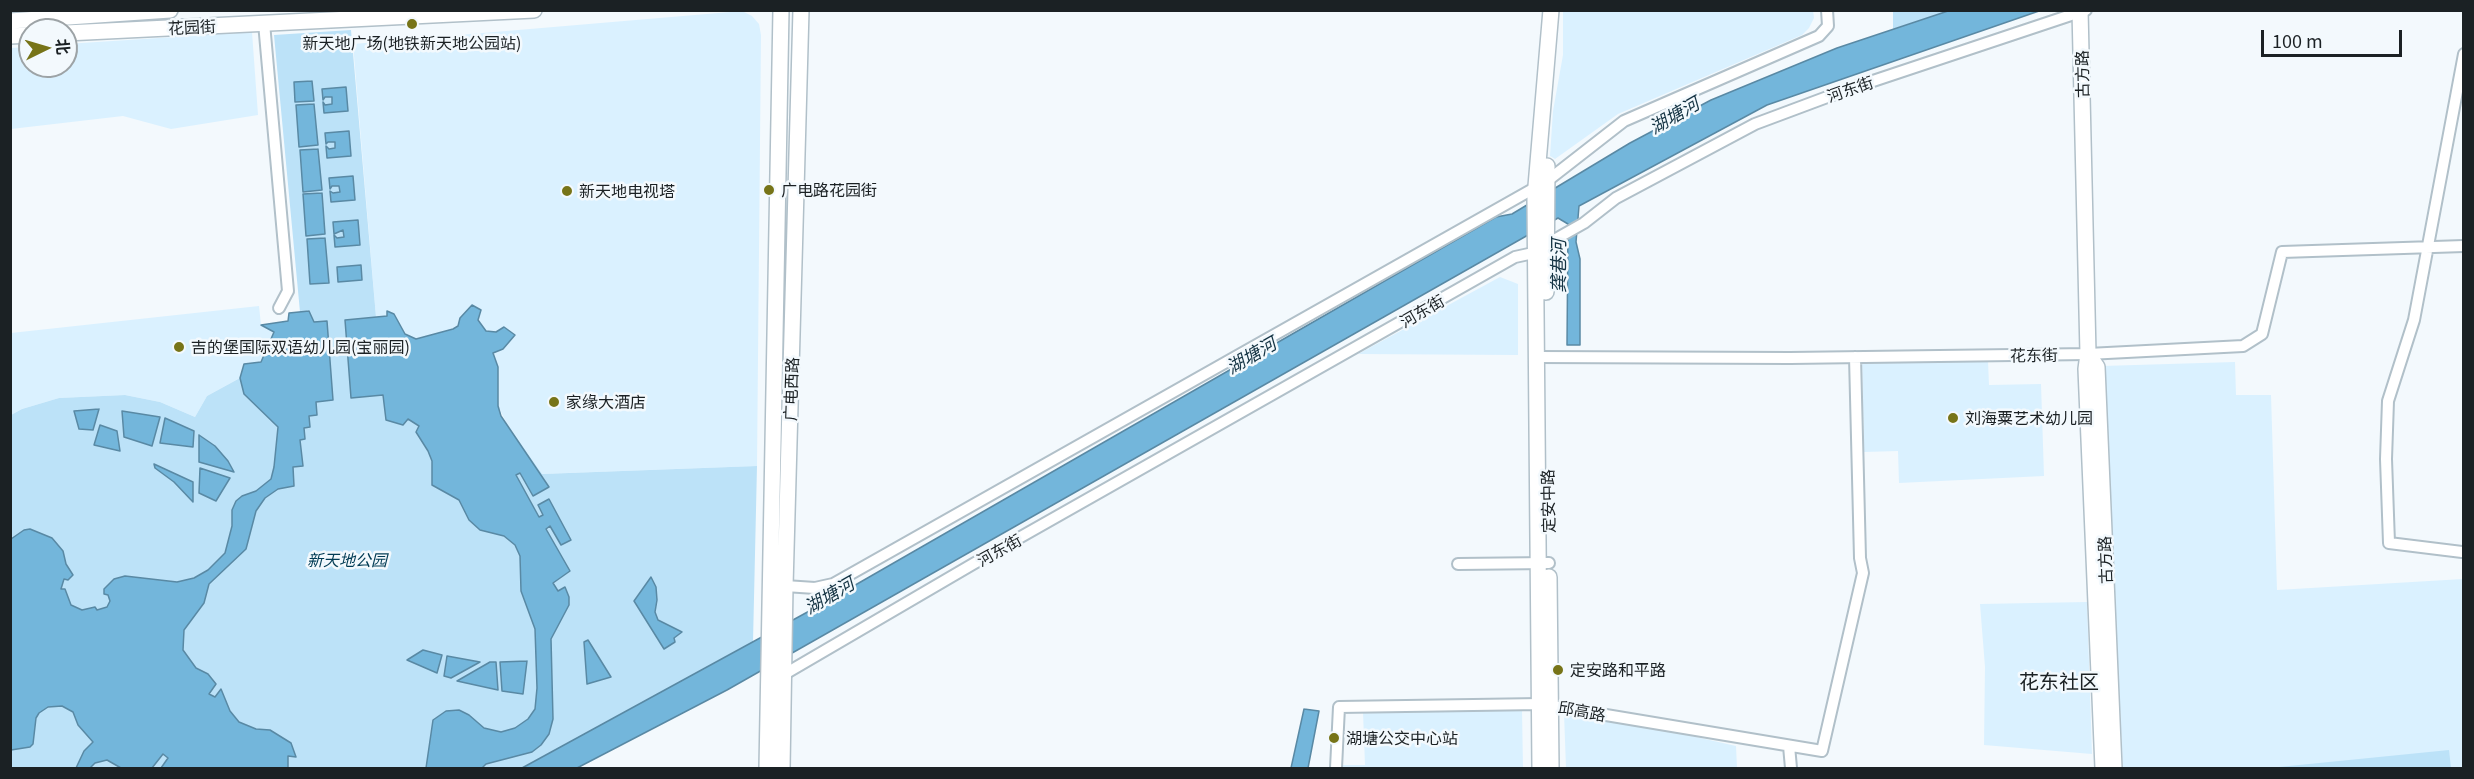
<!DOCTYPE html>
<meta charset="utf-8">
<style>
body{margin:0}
#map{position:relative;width:2474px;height:779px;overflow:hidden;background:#f3f9fd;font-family:Georgia,"Noto Sans SC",serif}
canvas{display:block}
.frame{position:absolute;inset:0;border:12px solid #1b2124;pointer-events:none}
.north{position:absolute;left:18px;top:18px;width:60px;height:60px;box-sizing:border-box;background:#f3f9fd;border:2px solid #9da3a6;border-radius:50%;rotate:85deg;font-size:16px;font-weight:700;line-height:24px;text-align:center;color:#1b2124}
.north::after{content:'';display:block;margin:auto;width:21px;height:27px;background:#777418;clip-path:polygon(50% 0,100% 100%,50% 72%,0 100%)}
.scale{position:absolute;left:2261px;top:30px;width:141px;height:27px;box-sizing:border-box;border:3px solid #1b2124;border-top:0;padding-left:8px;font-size:18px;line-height:21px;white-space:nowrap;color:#1b2124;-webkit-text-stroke:4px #f3f9fd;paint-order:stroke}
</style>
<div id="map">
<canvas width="2474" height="779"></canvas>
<div class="frame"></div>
<div class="north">北</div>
<div class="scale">100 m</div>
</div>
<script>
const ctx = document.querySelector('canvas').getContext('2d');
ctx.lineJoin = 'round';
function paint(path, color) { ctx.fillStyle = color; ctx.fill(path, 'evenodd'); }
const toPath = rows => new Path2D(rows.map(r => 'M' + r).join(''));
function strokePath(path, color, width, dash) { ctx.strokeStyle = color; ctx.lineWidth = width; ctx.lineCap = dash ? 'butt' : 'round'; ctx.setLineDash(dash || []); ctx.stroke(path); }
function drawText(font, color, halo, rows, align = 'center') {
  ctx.font = font + ' Georgia,"Noto Sans SC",serif'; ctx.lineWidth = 5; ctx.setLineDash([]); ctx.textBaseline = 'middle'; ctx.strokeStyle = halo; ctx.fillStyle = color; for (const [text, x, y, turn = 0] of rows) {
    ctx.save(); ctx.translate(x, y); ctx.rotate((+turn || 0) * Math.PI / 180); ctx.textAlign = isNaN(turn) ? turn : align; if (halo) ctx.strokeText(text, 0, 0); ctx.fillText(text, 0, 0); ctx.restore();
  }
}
paint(toPath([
 [742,11,752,16,759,24,761,35,757,466,541,474,507,424,498,406,498,367,493,353,503,349,515,335,504,327,496,332,486,331,479,324,478,315,460,318,458,326,453,329,416,339,405,334,387,312,388,316,376,317,353,44],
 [1563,11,1813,10,1814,18,1809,28,1802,35,1618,114,1555,159,1550,156,1553,111,1563,55],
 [252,32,258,115,171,129,123,116,11,129,11,48,30,47,30,66,66,66,66,44],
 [1500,277,1518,284,1518,355,1358,354],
 [259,306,261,325,274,332,261,362,240,378,207,396,195,417,160,402,125,395,59,398,22,409,11,415,11,333],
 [1988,361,1989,385,2041,384,2044,476,1899,483,1898,451,1864,452,1862,362],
 [2235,362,2236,395,2271,395,2277,590,2463,579,2463,768,2123,768,2102,366],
 [2087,602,2092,754,1984,745,1985,667,1980,604],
 [1522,710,1523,768,1343,768,1343,765,1365,765,1363,712],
 [1564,713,1652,727,1736,746,1737,768,1566,768]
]), '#daf1ff');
paint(toPath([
 [1893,11,1948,11,1893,29],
 [351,30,376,317,387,316,387,311,394,314,405,334,497,395,501,416,542,474,757,466,753,642,522,768,11,768,11,415,22,409,59,398,125,395,160,402,195,417,207,396,240,378,244,364,261,362,274,332,261,325,288,321,289,313,300,312,274,35],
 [2449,750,2451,768,2269,768]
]), '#bce2f8');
const water = toPath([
 [1948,11,2039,11,1767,105,1579,206,1576,242,1580,259,1580,345,1567,345,1568,224,1558,218,727,690,577,768,522,768,824,603,1496,217,1512,214,1630,143,1711,100,1837,48,1948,11],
 [312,81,314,101,295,102,294,82,312,81],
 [346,87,348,111,324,113,323,102,325,105,332,104,332,97,325,97,323,100,322,89,346,87],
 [314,104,318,145,299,147,296,105,314,104],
 [349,131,351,156,327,158,326,146,329,149,335,148,335,142,328,142,326,144,325,133,349,131],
 [318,149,322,190,303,192,300,150,318,149],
 [353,176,355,200,331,202,330,191,333,193,340,192,339,186,332,186,330,189,329,178,353,176],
 [322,193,325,234,306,236,303,194,322,193],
 [358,220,360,245,335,247,334,235,337,238,344,237,343,230,334,234,333,222,358,220],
 [325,238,329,283,310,284,307,239,325,238],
 [361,265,362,280,338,282,337,267,361,265],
 [472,305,481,310,478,320,486,331,496,332,504,327,515,335,503,349,493,353,498,367,498,406,501,416,549,487,533,496,520,473,516,475,539,517,543,515,538,505,549,499,571,540,561,545,550,526,546,529,570,571,553,583,558,591,565,587,569,597,569,605,551,639,553,719,549,734,541,745,532,752,486,764,482,768,426,768,433,720,446,711,459,710,469,715,484,728,501,732,515,728,528,719,535,709,537,688,535,629,521,591,520,556,515,545,504,536,480,530,469,520,459,500,432,485,432,461,428,451,416,432,419,426,408,419,403,425,386,420,383,395,351,398,345,320,387,316,387,311,394,314,405,334,416,339,453,329,458,326,460,318,472,305],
 [309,311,314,322,327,321,333,400,316,402,317,415,309,416,310,427,304,428,305,439,300,440,303,466,293,467,294,486,278,489,265,498,256,511,246,549,209,584,204,603,184,630,183,650,196,668,208,674,216,684,209,694,215,697,221,689,230,711,239,722,256,729,270,730,291,743,296,757,288,756,288,768,161,768,168,758,163,754,152,768,121,768,107,760,95,763,90,768,76,768,84,751,93,742,78,725,73,712,62,706,48,707,39,713,36,718,33,744,30,747,11,750,11,539,24,530,30,529,52,538,63,551,66,564,73,575,68,580,64,579,61,589,65,589,71,605,82,610,95,607,97,610,107,607,110,601,108,595,104,594,104,589,114,579,125,576,177,582,194,578,208,570,225,553,232,526,232,510,236,501,242,496,256,491,271,479,274,467,278,427,244,394,240,378,244,364,261,362,274,332,261,325,288,321,289,313,309,311],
 [99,409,93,430,79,429,74,411,99,409],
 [122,411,160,417,152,446,124,437,122,411],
 [165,418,194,431,193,447,160,443,165,418],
 [100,425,117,431,120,451,94,445,100,425],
 [199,435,215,446,228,461,234,472,199,462,199,435],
 [154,464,193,482,193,502,174,482,155,468,154,464],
 [200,468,230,478,216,501,199,493,200,468],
 [651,577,656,587,657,600,655,612,658,620,682,632,674,638,675,642,664,649,634,601,651,577],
 [588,640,611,677,587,684,584,642,588,640],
 [423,650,442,655,437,673,407,660,423,650],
 [447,656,480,662,451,678,444,676,447,656],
 [527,661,523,694,502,691,500,662,527,661],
 [490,662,496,662,498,690,457,681,490,662],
 [1304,709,1319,711,1308,768,1291,768,1304,709]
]);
paint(water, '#73b6db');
strokePath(water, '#5989a4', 1.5);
const street = toPath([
 [264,23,288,291,279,308],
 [1537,357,1790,358,2088,354,2243,346,2262,334,2282,252,2464,246],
 [2462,552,2389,543,2386,459,2388,401,2414,320,2464,54],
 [1458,564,1549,563],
 [785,586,815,588,833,584,1547,181,1624,121,1819,36,1828,26,1827,10],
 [783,675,973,564,1515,257,1547,250,1554,240,1584,223,1616,198,1755,124,1846,90,2086,10],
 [1789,746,1791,768],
 [1336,768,1339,707,1540,704,1822,751,1863,573,1860,558,1855,357]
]);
const secondary = toPath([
 [2080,10,2088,354,2086,369,2103,768],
 [10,21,170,10],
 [66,33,534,10],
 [10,36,30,35],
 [1546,292,1547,166],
 [2088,354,2097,367,2114,768],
 [1549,577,1551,768],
 [767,768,781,10],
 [782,768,785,586,801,10],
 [1540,768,1535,198,1551,10]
]);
strokePath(street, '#b1c0c9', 14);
strokePath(secondary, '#b1c0c9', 18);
strokePath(street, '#fff', 10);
strokePath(secondary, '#fff', 15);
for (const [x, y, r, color] of [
 [412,24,6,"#777418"],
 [769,190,6,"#777418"],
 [567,191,6,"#777418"],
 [179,347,6,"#777418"],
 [554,402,6,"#777418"],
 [1953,418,6,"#777418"],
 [1558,670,6,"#777418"],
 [1334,738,6,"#777418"]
]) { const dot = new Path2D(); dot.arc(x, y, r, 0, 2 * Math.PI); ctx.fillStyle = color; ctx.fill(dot); strokePath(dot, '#f3f9fd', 2); }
drawText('16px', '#1b2124', '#f3f9fd', [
 ["花园街",192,27,-3],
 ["古方路",2082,74,-91],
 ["河东街",1850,89,-19],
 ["河东街",1422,311,-30],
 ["花东街",2034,355,-1],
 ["广电西路",791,389,-88],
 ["定安中路",1548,501,-91],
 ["河东街",999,550,-29],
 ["古方路",2105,560,-92],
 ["邱高路",1582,711,10]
]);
drawText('16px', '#1b2124', '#f3f9fd', [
 ["新天地广场(地铁新天地公园站)",412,43,"center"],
 ["广电路花园街",781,190],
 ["新天地电视塔",579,191],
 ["吉的堡国际双语幼儿园(宝丽园)",191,347],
 ["家缘大酒店",566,402],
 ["刘海粟艺术幼儿园",1965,418],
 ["定安路和平路",1570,670],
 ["湖塘公交中心站",1346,738]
], 'left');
drawText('italic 16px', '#003b54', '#f3f9fd', [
 ["新天地公园",347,560]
]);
drawText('italic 18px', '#143343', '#f3f9fd', [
 ["湖塘河",1674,115,-30],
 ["龚巷河",1558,266,-90],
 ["湖塘河",1251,355,-30],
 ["湖塘河",829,595,-30]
]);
drawText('20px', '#1b2124', '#f3f9fd', [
 ["花东社区",2059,681]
]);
</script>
